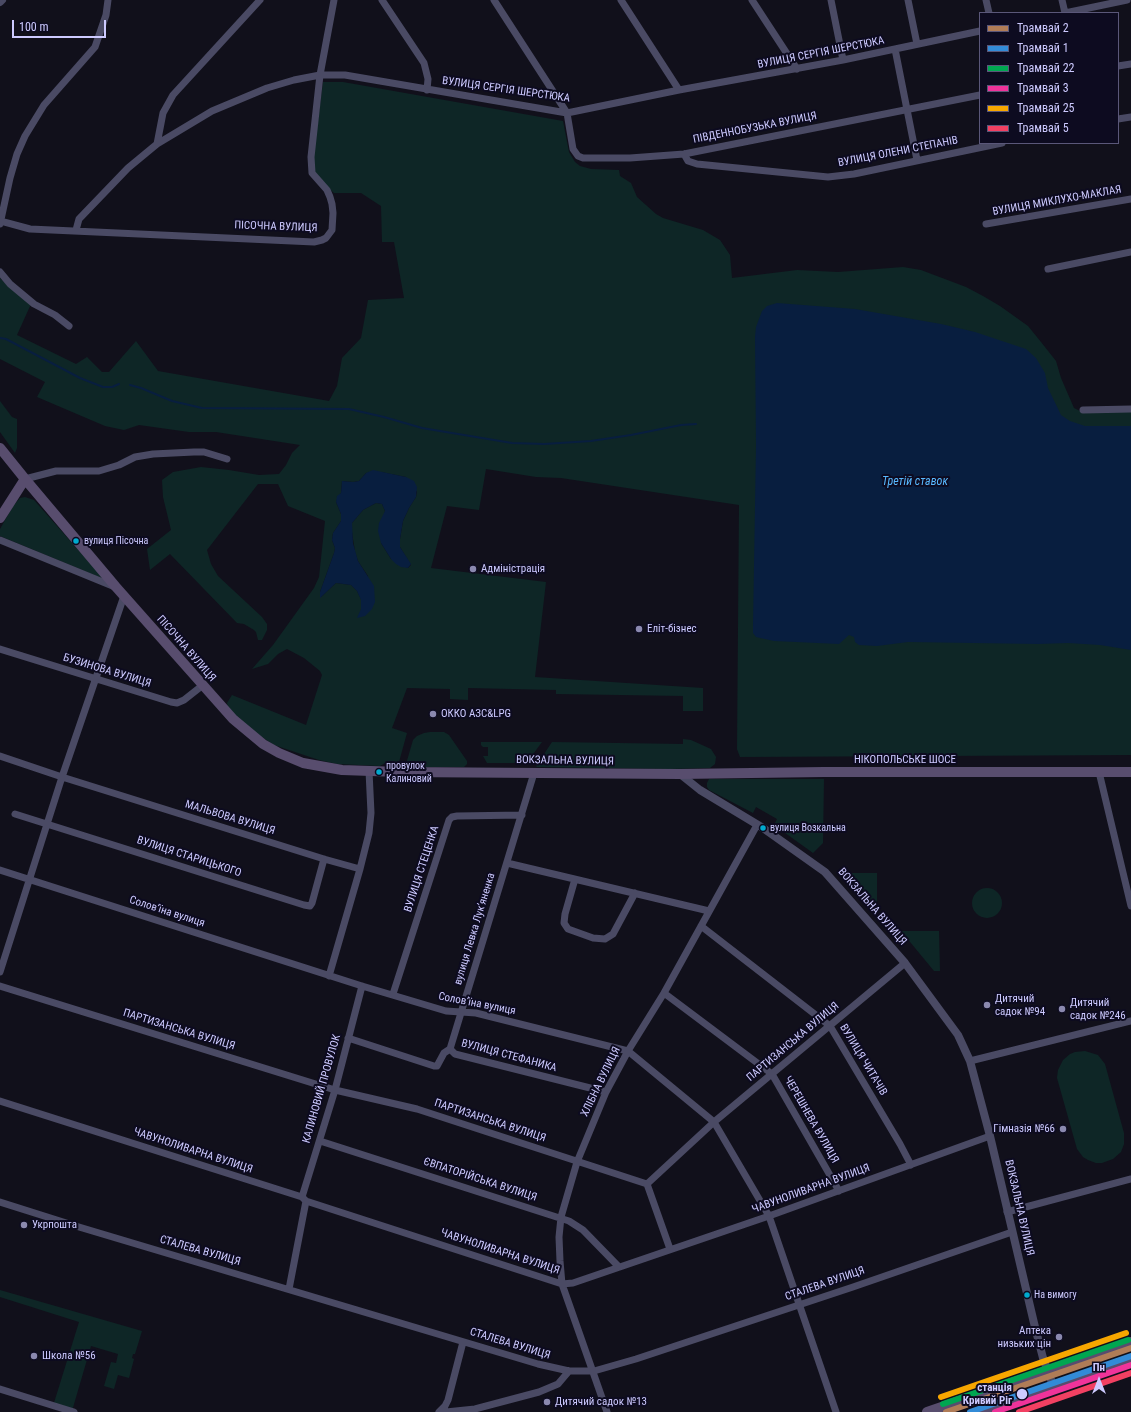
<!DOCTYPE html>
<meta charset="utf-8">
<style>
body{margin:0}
#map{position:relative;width:1131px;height:1412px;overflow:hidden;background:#11101b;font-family:"Roboto Condensed",sans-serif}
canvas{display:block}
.legend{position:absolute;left:979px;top:12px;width:140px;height:132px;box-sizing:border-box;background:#0d0b20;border:1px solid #5a5779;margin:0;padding:5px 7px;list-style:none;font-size:12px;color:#cdcaff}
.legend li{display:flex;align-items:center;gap:8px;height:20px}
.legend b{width:20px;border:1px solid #5a5779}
.north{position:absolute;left:1079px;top:1360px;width:40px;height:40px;-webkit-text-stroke:3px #0d0b20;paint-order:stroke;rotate:0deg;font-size:11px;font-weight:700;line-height:16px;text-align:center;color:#cdcaff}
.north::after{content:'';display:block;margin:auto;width:14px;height:18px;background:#cdcaff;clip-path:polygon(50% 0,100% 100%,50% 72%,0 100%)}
.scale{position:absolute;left:12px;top:20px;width:94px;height:18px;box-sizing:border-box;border:2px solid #cdcaff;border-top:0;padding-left:5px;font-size:12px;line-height:14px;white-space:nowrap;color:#cdcaff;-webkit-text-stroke:3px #0d0b20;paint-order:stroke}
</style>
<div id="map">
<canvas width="1131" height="1412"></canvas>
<ul class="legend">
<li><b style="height:5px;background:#b07c57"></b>Трамвай 2</li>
<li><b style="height:5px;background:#338bd7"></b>Трамвай 1</li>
<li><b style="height:5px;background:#00a651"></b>Трамвай 22</li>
<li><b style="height:5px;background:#ef339a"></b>Трамвай 3</li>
<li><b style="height:5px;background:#f7a600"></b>Трамвай 25</li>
<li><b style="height:5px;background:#f24062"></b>Трамвай 5</li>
</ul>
<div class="north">Пн</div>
<div class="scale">100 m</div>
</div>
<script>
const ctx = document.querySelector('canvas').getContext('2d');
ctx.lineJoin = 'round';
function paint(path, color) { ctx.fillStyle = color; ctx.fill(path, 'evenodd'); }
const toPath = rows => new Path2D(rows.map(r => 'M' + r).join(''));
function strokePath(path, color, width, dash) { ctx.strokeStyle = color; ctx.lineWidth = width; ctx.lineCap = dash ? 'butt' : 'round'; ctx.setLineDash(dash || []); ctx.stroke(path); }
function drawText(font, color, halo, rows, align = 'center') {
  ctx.font = font + ' "Roboto Condensed",sans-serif'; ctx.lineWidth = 4; ctx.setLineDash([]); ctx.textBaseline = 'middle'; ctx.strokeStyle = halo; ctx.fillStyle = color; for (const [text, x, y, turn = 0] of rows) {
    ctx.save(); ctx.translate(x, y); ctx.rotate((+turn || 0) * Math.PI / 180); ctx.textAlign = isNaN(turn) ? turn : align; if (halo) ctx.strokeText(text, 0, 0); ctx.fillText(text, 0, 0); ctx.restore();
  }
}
paint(toPath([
 [323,82,343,82,563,121,569,152,575,162,580,166,591,169,619,170,620,176,631,183,637,197,656,214,663,218,703,230,720,240,730,255,732,278,797,270,838,272,903,267,921,270,966,287,983,296,1000,306,1028,326,1041,342,1056,361,1061,378,1074,408,1082,412,1131,412,1131,755,740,757,737,749,739,505,561,478,536,477,486,469,479,510,447,506,431,568,546,582,535,677,703,688,703,711,683,711,683,696,556,694,556,690,468,688,468,700,450,699,450,689,407,688,392,728,407,733,399,762,385,763,380,766,337,764,319,760,274,745,253,731,228,709,227,703,232,695,306,725,322,675,320,671,304,658,287,649,278,654,268,664,252,669,273,645,314,588,319,577,325,521,288,506,278,484,258,484,207,550,211,564,218,576,262,617,267,624,267,630,262,640,258,640,256,632,254,630,244,624,237,623,170,554,150,570,147,549,171,530,163,497,162,480,173,472,201,467,229,470,259,475,279,474,286,465,292,453,300,445,216,432,189,432,139,425,124,430,105,426,37,397,45,382,0,359,0,278,9,287,31,304,17,335,76,364,87,357,102,372,109,372,136,341,158,371,329,401,337,386,342,358,361,338,368,300,404,298,394,242,382,242,381,206,361,193,334,193,318,179,312,166],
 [381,472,406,477,417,492,416,497,409,508,403,521,400,539,400,547,411,565,408,568,391,559,381,543,385,511,382,504,376,503,363,510,352,523,352,532,355,552,358,561,368,576,365,616,361,609,361,599,357,591,351,585,336,583,321,597,320,592,334,553,335,548,332,540,333,533,341,521,341,514,336,502,341,493,342,481,353,482,359,481,366,473],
 [0,401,12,417,17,419,17,448,15,453,0,432],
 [25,497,34,500,104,579,0,536,0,529,13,506,20,498],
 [430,732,444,732,449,735,467,761,467,764,464,767,408,767,406,764,413,740,417,736,424,733],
 [683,739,691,740,711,749,716,757,715,764,710,768,670,769,537,767,536,766,552,742,683,744],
 [481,742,542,742,528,761,523,763,487,763,483,756,488,756,488,747,483,747,481,745],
 [709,779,824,779,823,843,813,853,774,825,777,819,756,807,753,813,709,790,707,787,707,783],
 [846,873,877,873,877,902,875,904,871,903],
 '972 903a15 15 0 1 1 30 0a15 15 0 1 1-30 0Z',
 [901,931,939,931,940,971,934,971],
 [1085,1051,1098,1055,1105,1064,1124,1133,1124,1144,1121,1152,1113,1159,1102,1163,1096,1163,1088,1160,1083,1157,1077,1149,1057,1078,1058,1070,1063,1060,1070,1054,1075,1052],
 [0,1290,142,1331,135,1354,133,1354,132,1358,134,1359,129,1378,118,1375,114,1389,104,1386,111,1362,116,1363,118,1354,91,1346,72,1411,53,1406,79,1322,0,1297]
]), '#0e2626');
paint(toPath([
 [777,303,855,309,941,324,975,332,1026,349,1036,358,1045,373,1048,388,1061,415,1070,421,1085,426,1131,426,1131,650,1100,645,1068,643,1038,644,908,642,877,646,859,645,855,642,854,637,849,635,839,644,774,641,756,637,753,633,753,626,756,446,755,337,756,327,762,311,767,306],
 [373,470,406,477,414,481,417,487,416,497,409,508,403,521,400,539,400,547,411,564,408,568,401,567,396,564,391,559,381,543,378,531,379,523,385,511,382,504,376,503,363,510,352,523,353,543,358,561,374,586,375,602,372,609,365,616,357,618,361,609,361,600,357,591,351,585,336,583,320,598,320,592,334,553,335,548,332,540,333,533,341,521,341,514,336,502,337,496,341,493,342,481,353,482,359,481,366,473]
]), '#081e3f');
strokePath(toPath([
 [0,338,6,339,80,378,103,387,112,387,119,384],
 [130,385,141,388,172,401,202,408,349,409,384,417,422,428,512,443,544,444,591,441,631,435,681,425,696,424]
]), '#081e3f', 2);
strokePath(toPath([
 [382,0,424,63,428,79,427,90],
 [494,0,567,113,573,149,578,156,583,158,630,158,684,154,980,95],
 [621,0,679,90],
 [752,0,797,69],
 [831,0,843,60],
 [908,0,917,44],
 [986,0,989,13],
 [1062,0,1065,13],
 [1065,13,1127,0],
 [895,49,917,160],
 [1118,66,1131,64],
 [1118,119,1131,117],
 [157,144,212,111,267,88,294,80,320,75,345,75,567,113,679,90,843,60,980,31],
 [684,154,688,161,697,164,828,177,854,174,1002,143],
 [0,221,30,229,314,242,322,240,326,238,332,230,333,213,332,204,330,197,327,190,312,173,311,157,320,75,334,0],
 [0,224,10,178,17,154,25,136,44,105,95,47,106,15,108,0],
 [986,224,1131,199],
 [76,230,79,219,128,168,157,144,163,113,173,95,260,0],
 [1048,269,1131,252],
 [0,272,10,284,34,304,55,315,69,326],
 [1083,410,1131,409],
 [25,479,56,471,99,471,119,465,135,457,153,454,194,452,204,452,227,459],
 [0,540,115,587],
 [0,649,171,702,177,703,184,700,203,685],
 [0,756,62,777,324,859,360,869,369,833,371,813,369,771],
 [1099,772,1131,906],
 [15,814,304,905,310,906,312,903,324,859],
 [507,863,709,911],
 [0,870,362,986,446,1011,476,1013,628,1051,714,1122,769,1216,836,1412],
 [575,879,565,914,564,923,568,929,593,938,605,939,613,934,635,893],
 [701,926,830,1026,900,1144,911,1165],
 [0,972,62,777,124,596],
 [329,976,360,869],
 [0,986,335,1090,417,1109,647,1184,714,1122,905,963],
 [664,993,772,1074,839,1191],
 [393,994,449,820,452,817,457,816,522,815],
 [348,1038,434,1066,437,1066,444,1053,450,1049,455,1054,606,1092],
 [450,1049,534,773],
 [970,1061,1131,1021],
 [0,1101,302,1197,306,1201,562,1284,573,1283,769,1216,990,1136],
 [320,1141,569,1221,583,1230,619,1267],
 [647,1184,670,1249],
 [302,1197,335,1090,362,986],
 [0,1202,79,1227,538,1364,569,1371,594,1371,636,1359,853,1287,1012,1232],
 [1007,1212,1131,1179],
 [289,1289,306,1201],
 [0,1389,74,1412],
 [439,1412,445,1406,448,1400,463,1342],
 [446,1412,475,1409,539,1392,558,1384,569,1371],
 [607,1412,562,1284,560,1261,559,1237,561,1217,577,1162,606,1092,628,1051,664,993,757,825]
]), '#4a4a64', 7);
strokePath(toPath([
 [0,2,2,0],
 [680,774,700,790,763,828,825,872,905,963,958,1035,970,1061,990,1136,1034,1323,1043,1358,1054,1388]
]), '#4a4a64', 8);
strokePath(toPath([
 [0,448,25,479,116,587,233,719,263,744,279,753,303,763,342,770,400,772,680,774,824,772,1131,772],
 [0,518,25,479],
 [927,1412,1131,1342],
 [982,1412,1131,1361]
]), '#584d6e', 10);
strokePath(toPath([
 [946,1412,1131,1348]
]), '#b07c57', 6);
strokePath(toPath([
 [970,1412,1131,1356]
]), '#338bd7', 6);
strokePath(toPath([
 [943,1404,1128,1340]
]), '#00a651', 6);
strokePath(toPath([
 [995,1412,1131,1365]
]), '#ef339a', 6);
strokePath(toPath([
 [941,1397,1126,1333]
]), '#f7a600', 6);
strokePath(toPath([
 [1019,1412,1131,1373]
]), '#f24062', 6);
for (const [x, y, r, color] of [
 [76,541,3.5,"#00a9ce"],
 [473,569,4,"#8b89af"],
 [639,629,4,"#8b89af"],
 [433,714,4,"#8b89af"],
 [379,772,3.5,"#00a9ce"],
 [763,828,3.5,"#00a9ce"],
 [987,1005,4,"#8b89af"],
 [1062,1009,4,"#8b89af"],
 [1063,1129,4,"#8b89af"],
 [24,1225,4,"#8b89af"],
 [1027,1295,3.5,"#00a9ce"],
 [1059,1337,4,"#8b89af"],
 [34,1356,4,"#8b89af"],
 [1022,1394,6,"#cdcaff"],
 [547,1402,4,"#8b89af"]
]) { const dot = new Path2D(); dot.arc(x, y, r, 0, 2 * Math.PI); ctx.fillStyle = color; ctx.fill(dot); strokePath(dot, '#0d0b20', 1.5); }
drawText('10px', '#cdcaff', '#0d0b20', [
 ["вулиця Пісочна",84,541],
 ["провулок",386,766],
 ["Калиновий",386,779],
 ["вулиця Возкальна",770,828],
 ["На вимогу",1034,1295]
], 'left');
drawText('11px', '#cdcaff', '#0d0b20', [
 ["ВУЛИЦЯ СЕРГІЯ ШЕРСТЮКА",821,53,-11],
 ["ВУЛИЦЯ СЕРГІЯ ШЕРСТЮКА",506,90,8],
 ["ПІВДЕННОБУЗЬКА ВУЛИЦЯ",755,128,-11],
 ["ВУЛИЦЯ ОЛЕНИ СТЕПАНІВ",898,152,-11],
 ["ВУЛИЦЯ МИКЛУХО-МАКЛАЯ",1057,201,-10],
 ["ПІСОЧНА ВУЛИЦЯ",276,227,2],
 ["ПІСОЧНА ВУЛИЦЯ",186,649,49],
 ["БУЗИНОВА ВУЛИЦЯ",107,671,17],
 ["НІКОПОЛЬСЬКЕ ШОСЕ",905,760],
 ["ВОКЗАЛЬНА ВУЛИЦЯ",565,761,1],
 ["МАЛЬВОВА ВУЛИЦЯ",230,818,17],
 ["ВУЛИЦЯ СТАРИЦЬКОГО",189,857,18],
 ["ВУЛИЦЯ СТЕЦЕНКА",422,869,-72],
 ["ВОКЗАЛЬНА ВУЛИЦЯ",872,907,49],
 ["Соловʼїна вулиця",167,912,18],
 ["вулиця Левка Лукʼяненка",475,929,-73],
 ["Соловʼїна вулиця",477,1004,11],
 ["ПАРТИЗАНСЬКА ВУЛИЦЯ",179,1030,17],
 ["ПАРТИЗАНСЬКА ВУЛИЦЯ",793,1042,-40],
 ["ВУЛИЦЯ СТЕФАНИКА",509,1056,15],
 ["ВУЛИЦЯ ЧИТАЧІВ",863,1060,59],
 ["ХЛІБНА ВУЛИЦЯ",601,1082,-64],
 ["КАЛИНОВИЙ ПРОВУЛОК",322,1089,-74],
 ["ЧЕРЕШНЕВА ВУЛИЦЯ",811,1120,60],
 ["ПАРТИЗАНСЬКА ВУЛИЦЯ",490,1121,18],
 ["ЧАВУНОЛИВАРНА ВУЛИЦЯ",193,1151,18],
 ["ЄВПАТОРІЙСЬКА ВУЛИЦЯ",480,1180,18],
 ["ЧАВУНОЛИВАРНА ВУЛИЦЯ",811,1189,-20],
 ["ВОКЗАЛЬНА ВУЛИЦЯ",1019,1208,77],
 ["СТАЛЕВА ВУЛИЦЯ",200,1251,16],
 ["ЧАВУНОЛИВАРНА ВУЛИЦЯ",500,1252,18],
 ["СТАЛЕВА ВУЛИЦЯ",825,1284,-19],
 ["СТАЛЕВА ВУЛИЦЯ",510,1344,17]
]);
drawText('11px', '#cdcaff', '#0d0b20', [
 ["Адміністрація",481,569],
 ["Еліт-бізнес",647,629],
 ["ОККО АЗС&LPG",441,714],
 ["Дитячий",995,999],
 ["садок №94",995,1012],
 ["Дитячий",1070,1003],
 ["садок №246",1070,1016],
 ["Гімназія №66",1055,1129,"right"],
 ["Укрпошта",32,1225],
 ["Аптека",1051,1331,"right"],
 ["низьких цін",1051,1344,"right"],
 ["Школа №56",42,1356],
 ["Дитячий садок №13",555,1402]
], 'left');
drawText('bold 11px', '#cdcaff', '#0d0b20', [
 ["станція",1012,1388],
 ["Кривий Ріг",1012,1401]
], 'right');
drawText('italic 12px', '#58b9ff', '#0d0b20', [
 ["Третій ставок",915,482]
]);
</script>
